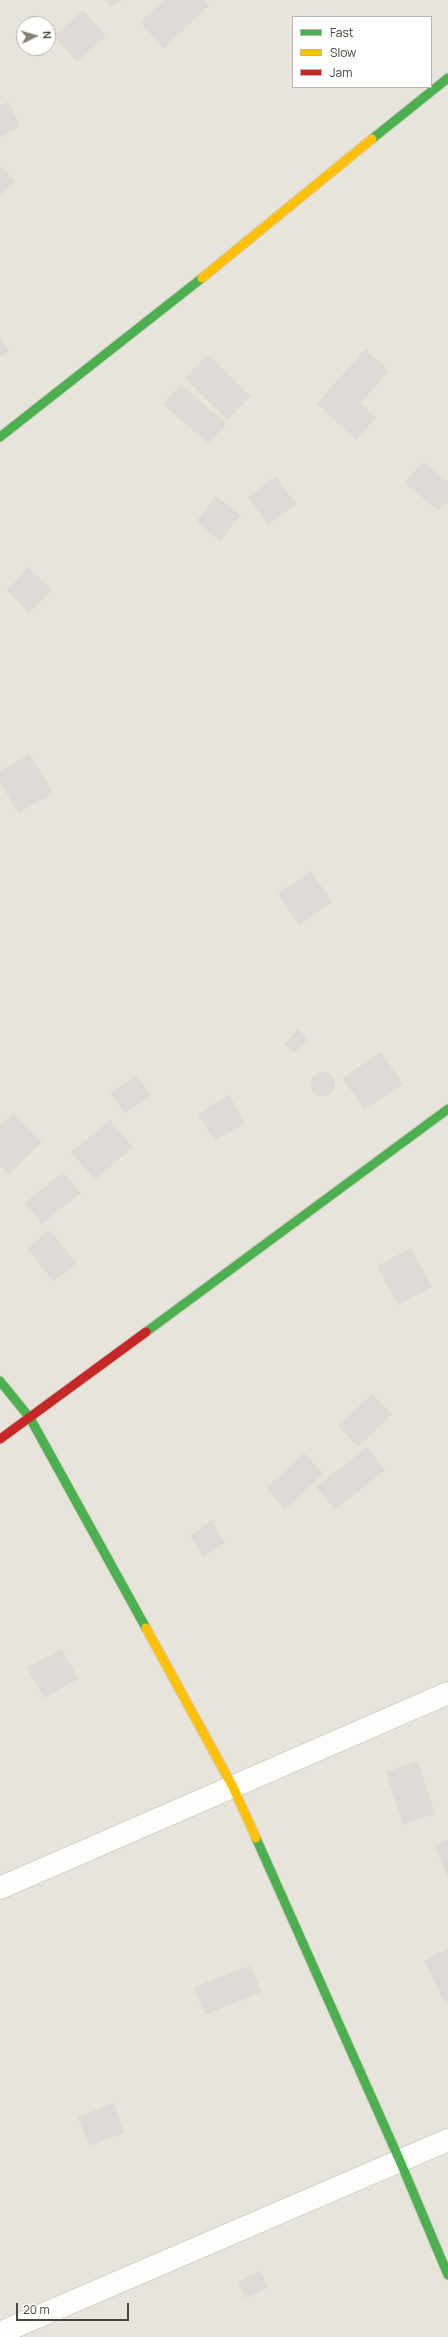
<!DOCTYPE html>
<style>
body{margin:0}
#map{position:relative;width:448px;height:2337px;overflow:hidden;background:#f4f2ee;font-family:Manrope,sans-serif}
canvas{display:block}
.legend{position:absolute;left:292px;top:16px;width:140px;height:72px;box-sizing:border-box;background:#fff;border:1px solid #b7b4b0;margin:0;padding:5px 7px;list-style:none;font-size:12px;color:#4b4439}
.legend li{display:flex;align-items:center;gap:8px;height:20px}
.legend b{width:20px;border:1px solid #b7b4b0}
.north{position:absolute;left:16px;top:16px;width:40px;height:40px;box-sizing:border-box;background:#fff;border:1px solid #b7b4b0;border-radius:50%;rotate:85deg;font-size:11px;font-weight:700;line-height:16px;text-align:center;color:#4b4439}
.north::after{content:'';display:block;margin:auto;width:14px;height:18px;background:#868178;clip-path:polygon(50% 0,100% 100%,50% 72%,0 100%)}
.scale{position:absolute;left:16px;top:2303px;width:113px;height:18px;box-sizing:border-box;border:2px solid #4b4439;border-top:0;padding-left:5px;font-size:12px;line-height:14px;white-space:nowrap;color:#4b4439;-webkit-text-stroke:3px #fff;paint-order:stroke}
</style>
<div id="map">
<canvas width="448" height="2337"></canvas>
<ul class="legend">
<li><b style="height:5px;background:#4caf50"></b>Fast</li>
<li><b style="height:5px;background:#ffc107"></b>Slow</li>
<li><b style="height:5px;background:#c62828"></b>Jam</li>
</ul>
<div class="north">N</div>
<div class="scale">20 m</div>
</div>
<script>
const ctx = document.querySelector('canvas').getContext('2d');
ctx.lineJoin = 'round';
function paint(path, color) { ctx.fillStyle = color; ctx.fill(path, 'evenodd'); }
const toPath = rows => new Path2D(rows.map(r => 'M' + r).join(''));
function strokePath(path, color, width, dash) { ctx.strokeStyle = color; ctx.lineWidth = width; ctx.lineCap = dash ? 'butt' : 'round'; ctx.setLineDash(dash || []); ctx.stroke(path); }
paint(toPath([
 [0,0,448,0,448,2337,0,2337],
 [293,17,431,17,431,87,293,87],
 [24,24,48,24,48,48,24,48]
]), '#e7e4dc');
paint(toPath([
 [106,0,122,0,110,7],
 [164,0,204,0,209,6,164,48,140,22],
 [83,10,106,36,77,62,54,36],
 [8,102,21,126,0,137,0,106],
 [0,166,15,181,0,195],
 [0,337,9,351,0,357],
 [365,349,389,371,360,403,376,417,356,440,317,404],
 [208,354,251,396,227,420,185,378],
 [181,384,226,424,208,444,163,404],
 [423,462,448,482,448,501,439,511,405,483],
 [276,476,296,504,268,525,248,497],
 [216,496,241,515,220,541,196,522],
 [28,567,52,589,29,613,7,591],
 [30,754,53,793,18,813,0,782,0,771],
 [311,871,332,902,299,925,278,894],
 [298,1029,308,1039,295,1053,284,1044],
 [381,1052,403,1084,364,1110,343,1078],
 '311 1084a12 12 0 1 1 24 0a12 12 0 1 1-24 0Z',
 [136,1075,151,1096,125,1113,110,1093],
 [229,1095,245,1123,215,1141,198,1114],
 [13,1113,42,1142,8,1175,0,1166,0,1126],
 [110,1120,133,1147,95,1180,71,1152],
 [63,1172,81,1193,42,1224,25,1203],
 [49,1230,77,1263,54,1281,27,1249],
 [411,1248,432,1287,398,1305,377,1266],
 [372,1394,392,1415,358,1447,338,1426],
 [367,1447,385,1470,335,1510,316,1487],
 [304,1453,323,1474,285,1510,266,1488],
 [211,1521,225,1543,203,1557,190,1535],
 [62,1649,78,1679,44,1698,27,1667],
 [418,1761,435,1814,403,1825,386,1772],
 [448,1840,448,1879,435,1845],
 [448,1948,448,2004,446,2005,424,1960],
 [251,1965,261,1992,205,2015,194,1987],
 [114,2103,124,2133,89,2146,78,2117],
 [260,2271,268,2288,245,2298,238,2281]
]), '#dedbd6');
const street = toPath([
 [0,1888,448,1693],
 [0,2333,448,2140]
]);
const fast = toPath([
 [372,139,448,78],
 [0,437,202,278],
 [146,1332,448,1109],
 [0,1381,30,1418,146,1628],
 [256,1838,400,2161,448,2275]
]);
const slow = toPath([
 [202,278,372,139],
 [146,1628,233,1787,256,1838]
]);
const jam = toPath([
 [0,1439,146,1332]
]);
strokePath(street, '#d2d0cb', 24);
strokePath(fast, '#d3cfc5', 11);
strokePath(slow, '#d3cfc5', 11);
strokePath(jam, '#d3cfc5', 11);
strokePath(street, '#fdfdfc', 22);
strokePath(fast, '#4caf50', 9);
strokePath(slow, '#ffc107', 9);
strokePath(jam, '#c62828', 9);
</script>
